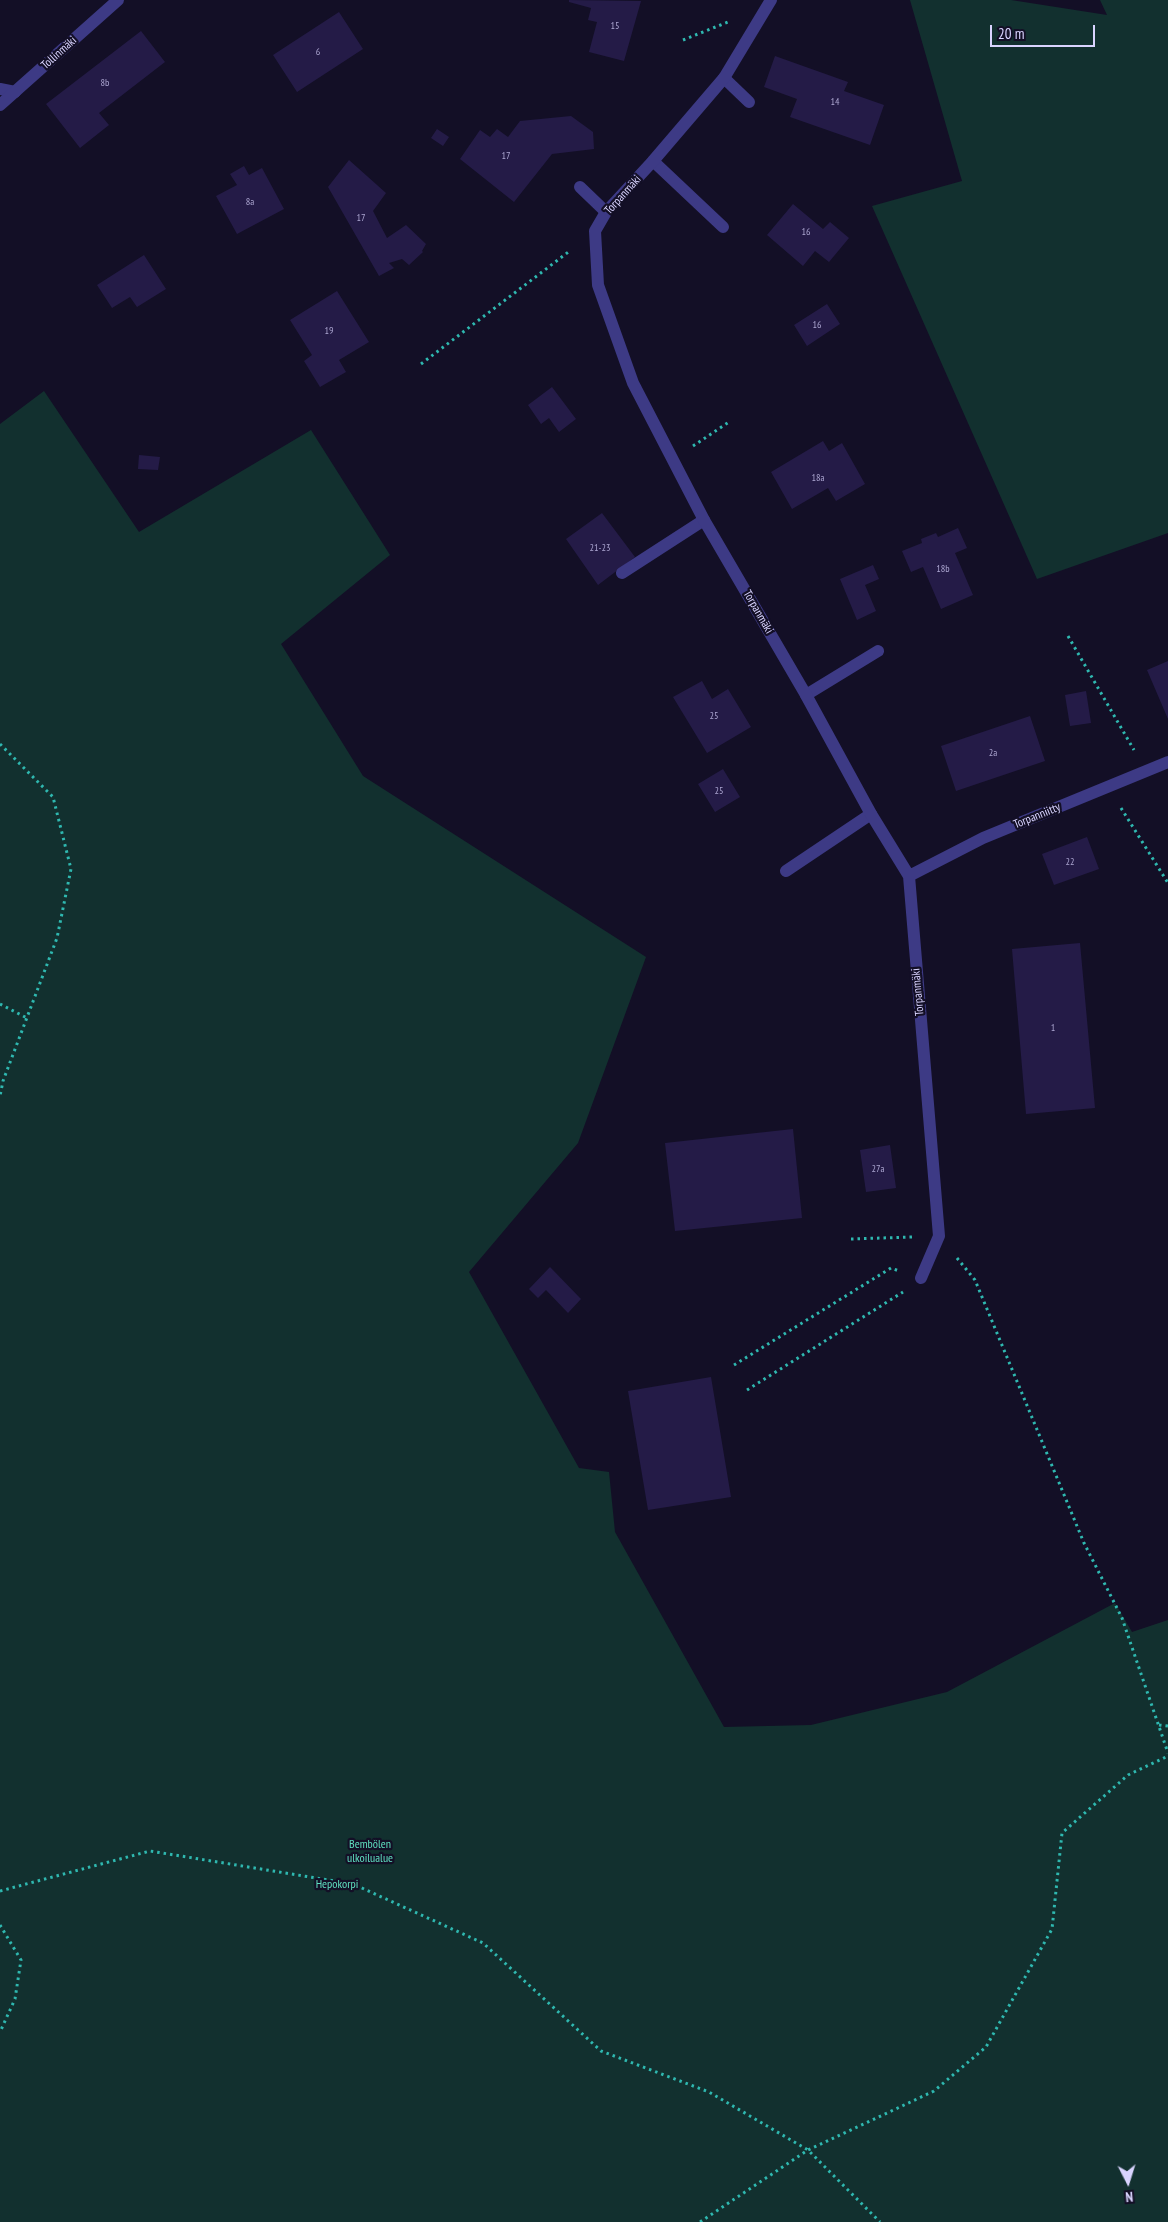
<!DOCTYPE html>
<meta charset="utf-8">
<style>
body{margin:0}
#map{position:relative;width:1168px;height:2222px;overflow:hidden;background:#130f26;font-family:"PT Sans Narrow",sans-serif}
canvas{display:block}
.north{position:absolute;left:1103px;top:2157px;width:50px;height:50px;-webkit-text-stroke:4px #130f26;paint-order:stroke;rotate:175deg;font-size:14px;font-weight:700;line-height:20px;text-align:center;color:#d9d4ff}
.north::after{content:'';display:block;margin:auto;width:18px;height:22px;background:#d9d4ff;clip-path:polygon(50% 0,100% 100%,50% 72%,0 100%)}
.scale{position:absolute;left:990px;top:25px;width:105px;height:22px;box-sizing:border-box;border:2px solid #d9d4ff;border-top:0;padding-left:6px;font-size:15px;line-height:18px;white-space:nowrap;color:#d9d4ff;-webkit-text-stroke:4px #130f26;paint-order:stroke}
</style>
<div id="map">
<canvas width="1168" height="2222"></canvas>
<div class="north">N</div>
<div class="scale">20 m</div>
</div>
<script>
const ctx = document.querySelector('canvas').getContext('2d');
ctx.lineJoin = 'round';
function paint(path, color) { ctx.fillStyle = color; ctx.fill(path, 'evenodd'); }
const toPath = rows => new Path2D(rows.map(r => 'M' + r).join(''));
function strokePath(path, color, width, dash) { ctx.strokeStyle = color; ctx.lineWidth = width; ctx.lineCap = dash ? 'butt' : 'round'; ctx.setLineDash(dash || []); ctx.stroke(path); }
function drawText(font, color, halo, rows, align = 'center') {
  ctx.font = font + ' "PT Sans Narrow",sans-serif'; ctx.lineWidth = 4.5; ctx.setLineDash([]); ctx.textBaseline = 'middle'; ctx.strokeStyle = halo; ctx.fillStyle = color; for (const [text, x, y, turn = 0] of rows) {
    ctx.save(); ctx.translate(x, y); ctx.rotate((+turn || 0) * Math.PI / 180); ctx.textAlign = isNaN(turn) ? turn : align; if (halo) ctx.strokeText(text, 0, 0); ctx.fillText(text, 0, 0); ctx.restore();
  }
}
paint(toPath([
 [910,0,1011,0,1107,15,1100,0,1168,0,1168,533,1037,579,872,206,962,181],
 [44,391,139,532,311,430,390,555,281,644,363,776,646,957,578,1143,469,1272,579,1468,609,1472,615,1532,724,1727,811,1725,947,1692,1115,1603,1132,1632,1168,1620,1168,2222,0,2222,0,424]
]), '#12302f');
paint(toPath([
 [569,0,641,1,624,61,589,52,597,22,588,20,591,8,569,2],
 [339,12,363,49,297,92,273,55],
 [141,31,165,62,99,113,109,125,80,148,46,104],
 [775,56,848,82,844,91,884,105,870,145,790,117,797,99,764,87],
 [571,116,593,132,594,149,552,154,514,202,460,159,480,130,490,137,497,129,508,137,520,121],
 [437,129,449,137,443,146,431,138],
 [349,160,386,193,373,211,387,238,406,225,426,244,422,251,423,252,409,265,402,259,389,263,394,268,379,276,328,187],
 [244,166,249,175,262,168,284,209,237,234,216,196,237,185,230,174],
 [793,204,823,229,830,222,849,238,829,262,815,251,803,266,767,235],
 [144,255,166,289,137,307,130,297,112,308,97,285],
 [337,291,369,342,339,360,346,372,320,387,304,361,312,355,290,320],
 [827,304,840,324,807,346,794,325],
 [552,387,576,419,559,432,549,418,541,424,528,405],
 [823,441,829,451,842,443,865,484,836,501,828,488,792,509,771,472],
 [139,455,160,457,158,470,138,469],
 [602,513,635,557,598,585,566,539],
 [958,528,967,548,955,553,973,595,941,609,923,567,911,572,902,551,922,543,921,539,936,533,938,537],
 [873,565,879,579,865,585,876,611,857,620,840,579],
 [1168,661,1168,719,1147,670],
 [702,681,712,699,728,689,751,727,707,753,673,697],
 [1086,691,1091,723,1070,726,1065,695],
 [1030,716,1045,761,956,791,941,746],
 [723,769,740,797,715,812,698,784],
 [1087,837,1099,869,1054,885,1042,854],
 [1080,943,1095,1108,1026,1114,1012,949],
 [793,1129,802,1218,675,1231,665,1143],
 [890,1145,896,1188,866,1192,860,1150],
 [550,1267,581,1299,568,1313,546,1290,538,1298,529,1289],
 [711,1377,731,1497,648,1510,628,1391]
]), '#241b47');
strokePath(toPath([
 [683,40,728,22],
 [421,364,571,250],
 [693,446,729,422],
 [1068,636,1134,750],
 [0,744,53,797,71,869,57,938,3,1081,0,1096],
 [1121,808,1168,883],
 [0,1004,27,1018],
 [851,1239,913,1237],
 [957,1258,975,1280,1084,1543,1122,1618,1168,1753],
 [734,1365,891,1268,899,1271],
 [747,1390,903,1292],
 [1159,1725,1168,1726],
 [0,1891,150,1851,353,1884,483,1943,601,2051,709,2092,808,2150,880,2222],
 [0,1925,21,1960,15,1999,0,2032],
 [700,2222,808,2150,934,2091,986,2047,1052,1929,1062,1833,1128,1775,1168,1756]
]), '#2fb8b0', 3, [2.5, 4]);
strokePath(toPath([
 [724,78,749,102],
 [0,89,15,92],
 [653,161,723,227],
 [580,187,606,212],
 [622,573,704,520],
 [806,695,878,651],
 [786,871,871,814]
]), '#3d3a85', 12);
strokePath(toPath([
 [771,0,724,78,653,161,606,212,595,231,598,285,633,383,704,520,806,695,871,814,909,876,939,1236,921,1278],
 [0,105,118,0],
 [909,876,983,838,1168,762]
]), '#3d3a85', 12);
drawText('10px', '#aca6d1', null, [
 ["15",615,26],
 ["6",318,52],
 ["8b",105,83],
 ["14",835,102],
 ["17",506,156],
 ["8a",250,202],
 ["17",361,218],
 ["16",806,232],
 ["16",817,325],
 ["19",329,331],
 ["18a",818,478],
 ["21-23",600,548],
 ["18b",943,569],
 ["25",714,716],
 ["2a",993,753],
 ["25",719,791],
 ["22",1070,862],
 ["1",1053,1028],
 ["27a",878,1169]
]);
drawText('12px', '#d9d4ff', '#130f26', [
 ["Tollinmäki",59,53,-42],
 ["Torpanmäki",623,195,-48],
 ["Torpanmäki",758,612,60],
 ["Torpanniitty",1037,816,-22],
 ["Torpanmäki",918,992,-95]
]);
drawText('12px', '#5fe0c0', '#130f26', [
 ["Bembölen",370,1845],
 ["ulkoilualue",370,1859],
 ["Hepokorpi",337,1885]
]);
</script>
